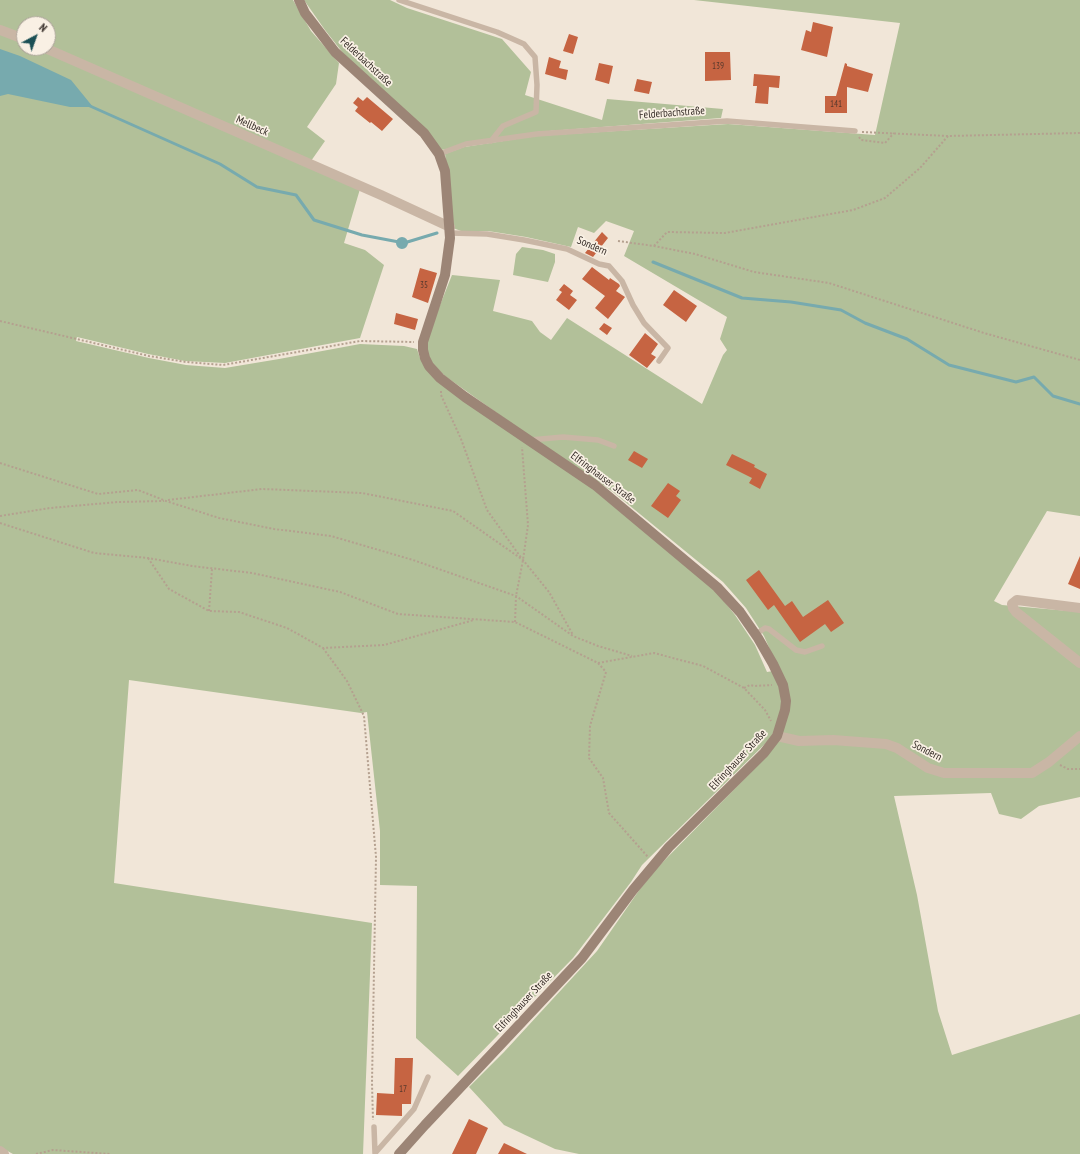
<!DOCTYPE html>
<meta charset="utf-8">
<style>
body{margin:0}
#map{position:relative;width:1080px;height:1154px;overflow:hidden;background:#f1e6d8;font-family:"PT Sans Narrow",sans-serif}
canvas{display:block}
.north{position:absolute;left:16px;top:16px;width:40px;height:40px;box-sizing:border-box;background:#f9f0e4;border:1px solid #aaa198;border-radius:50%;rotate:41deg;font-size:11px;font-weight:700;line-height:16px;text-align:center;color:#342b26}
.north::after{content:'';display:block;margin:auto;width:14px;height:18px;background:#1c5055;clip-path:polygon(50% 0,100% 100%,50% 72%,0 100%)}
</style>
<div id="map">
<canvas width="1080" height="1154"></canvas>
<div class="north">N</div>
</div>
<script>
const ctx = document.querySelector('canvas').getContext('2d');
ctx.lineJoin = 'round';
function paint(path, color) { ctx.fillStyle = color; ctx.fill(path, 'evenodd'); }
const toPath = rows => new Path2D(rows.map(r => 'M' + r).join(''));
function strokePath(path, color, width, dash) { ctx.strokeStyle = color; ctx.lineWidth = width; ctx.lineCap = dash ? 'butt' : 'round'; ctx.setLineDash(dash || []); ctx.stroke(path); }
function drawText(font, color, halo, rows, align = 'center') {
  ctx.font = font + ' "PT Sans Narrow",sans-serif'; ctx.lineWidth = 3.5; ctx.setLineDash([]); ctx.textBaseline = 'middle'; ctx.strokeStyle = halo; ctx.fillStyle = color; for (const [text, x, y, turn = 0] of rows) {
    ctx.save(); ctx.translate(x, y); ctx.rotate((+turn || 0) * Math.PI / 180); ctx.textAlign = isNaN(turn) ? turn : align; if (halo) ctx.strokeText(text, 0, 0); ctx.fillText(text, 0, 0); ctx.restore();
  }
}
paint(toPath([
 [0,0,293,0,311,31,339,63,336,84,307,127,325,141,311,161,48,47,48,24,24,24,24,36,0,26],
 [304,0,390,0,407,8,502,39,531,72,525,95,602,120,607,99,723,109,721,118,536,132,441,150,350,62,325,30],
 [694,0,1080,0,1080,516,1047,511,994,601,1002,605,1080,612,1080,797,1039,806,1021,819,999,814,991,793,894,796,917,895,938,1011,952,1055,1080,1014,1080,1154,579,1154,555,1149,504,1125,469,1087,504,1052,597,951,640,889,655,870,763,760,773,736,642,865,631,882,573,958,458,1076,416,1038,417,886,380,885,380,831,367,712,361,713,129,680,114,883,372,923,363,1154,13,1154,0,1147,0,33,24,43,24,48,37,48,360,189,344,243,365,250,384,265,360,338,225,363,185,361,148,354,77,337,76,341,149,358,186,365,225,368,279,359,360,344,404,346,417,349,420,358,592,488,716,591,735,615,755,645,767,672,779,670,764,636,746,608,723,582,613,492,511,423,445,376,432,363,428,355,428,339,438,310,452,275,500,280,493,311,532,321,540,332,551,340,567,318,702,404,723,355,727,350,720,339,727,317,624,256,634,231,606,221,594,233,578,227,571,247,526,237,488,231,461,231,453,228,449,179,445,154,464,147,536,136,728,124,875,135,900,23],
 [522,247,543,250,555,254,555,262,548,282,513,275,516,254]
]), '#b2c099');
paint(toPath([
 [0,49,20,56,71,80,93,107,70,107,8,94,0,96],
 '396 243a6 6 0 1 1 12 0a6 6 0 1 1-12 0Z'
]), '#77aaae');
strokePath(toPath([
 [90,106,220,164,257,187,296,195,314,220,362,235,399,242],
 [404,243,437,233],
 [653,262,742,298,791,302,841,310,865,323,907,339,949,365,1016,382,1034,377,1053,396,1080,404]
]), '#77aaae', 3);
paint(toPath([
 [813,22,833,27,827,57,801,50,806,30,811,32],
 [569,34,578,37,573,54,563,51],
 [705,52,730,52,731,80,705,81],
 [549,57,561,61,559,68,568,70,566,80,545,74],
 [599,63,613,66,609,84,595,80],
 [845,63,847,64,847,66,873,74,868,92,847,87,847,113,825,113,825,96,836,96],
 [754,74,780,76,779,88,769,87,768,104,755,103,757,86,753,86],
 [637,79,652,82,649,94,634,91],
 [358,97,363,101,367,97,393,119,382,131,371,122,370,123,355,111,358,107,353,103],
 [602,232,608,238,593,257,585,253],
 [592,267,609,280,610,278,619,284,620,286,616,291,625,297,608,319,595,308,605,296,582,279],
 [420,268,437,273,428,303,412,297],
 [564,284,573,291,570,295,577,300,569,310,556,300,562,292,559,290],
 [674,290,697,306,686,322,663,305],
 [396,313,418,319,415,330,394,324],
 [604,323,612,328,607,335,599,329],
 [645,333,658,344,651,354,656,357,647,368,629,355],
 [634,451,648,459,642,468,628,460],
 [732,454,755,465,754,467,767,474,760,489,749,483,752,478,726,465],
 [668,483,680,491,676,496,681,500,668,518,651,506],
 [1080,556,1080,589,1068,584],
 [759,570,785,606,792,601,803,617,828,600,844,623,831,632,825,624,800,642,774,605,768,610,746,580],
 [395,1058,413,1058,411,1104,402,1104,402,1116,376,1115,377,1093,394,1094],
 [469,1119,488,1128,476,1154,452,1154],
 [504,1143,527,1154,498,1154]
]), '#c66442');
strokePath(toPath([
 [862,132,948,136,1080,133],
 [859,137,861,140,885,143,894,133],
 [618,241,654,246,695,254,754,272,829,283,984,333,1080,360],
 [654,246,667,232,725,233,853,210,885,198,920,168,948,136],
 [0,321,149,356,186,362,223,365,360,341,414,342],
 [441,391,441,395,461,439,487,510,522,559],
 [0,463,98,494,138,490,166,501,219,518,274,529,331,536,413,560,516,596,573,636,598,646,632,656],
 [168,500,262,489,362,493,453,511,523,560,549,592,573,635],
 [0,516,50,508,118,502,164,501],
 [0,523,94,553,148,558,192,566,252,573,340,592,398,614,515,622,598,663,606,672,590,726,589,758,603,778,609,813,648,857],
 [148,558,169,589,209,611,239,612,287,628,323,648,384,645,474,620],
 [209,611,212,569],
 [515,622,516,596,523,560,528,525,522,447],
 [323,648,347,681,364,716,376,857,372,1083,373,1120],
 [598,663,654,653,703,666,744,688,765,710,771,721],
 [744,688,750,685,754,686,772,685],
 [1060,765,1068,769,1080,769],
 [36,1154,53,1150,110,1154]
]), '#b4a08f', 2, [2, 2]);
strokePath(toPath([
 [399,0,497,32,524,44,535,57,537,85,536,112,503,126,491,141],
 [439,154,466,144,537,134,727,121,855,131],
 [450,233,487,234,524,240,567,249,599,264,609,266,622,281,633,305,644,323,668,348,659,361],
 [530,440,563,437,598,440,614,446],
 [756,634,765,628,769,629,796,650,805,652,822,646],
 [374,1127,375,1153],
 [376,1152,414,1109,428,1077]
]), '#c9b6a5', 5.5);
strokePath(toPath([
 [0,30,24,39],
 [45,48,381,195,450,227],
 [1080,608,1017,600,1012,604,1013,608,1016,612,1080,663],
 [777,736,799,741,833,740,886,744,897,748,928,768,944,773,1032,773,1049,762,1080,736],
 [0,1151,4,1154]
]), '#c9b6a5', 10);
strokePath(toPath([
 [299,0,305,13,335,52,424,133,439,154,445,171,450,238,445,275,423,342,423,350,425,358,429,366,440,378,465,397,595,485,717,587,740,612,758,638,773,664,783,685,786,701,785,710,777,736,764,753,669,847,633,890,582,958,425,1125,399,1154]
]), '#9c8576', 10);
drawText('9px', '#58392d', null, [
 ["139",718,66],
 ["141",836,104],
 ["35",424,285],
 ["17",403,1089]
]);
drawText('11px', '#342b26', '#f9f0e4', [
 ["Felderbachstraße",366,62,43],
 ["Felderbachstraße",672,113,-4],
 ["Mellbeck",252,126,24],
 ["Sondern",592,246,23],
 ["Elfringhauser Straße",603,478,37],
 ["Sondern",927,751,27],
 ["Elfringhauser Straße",738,760,-47],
 ["Elfringhauser Straße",524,1002,-47]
]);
</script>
